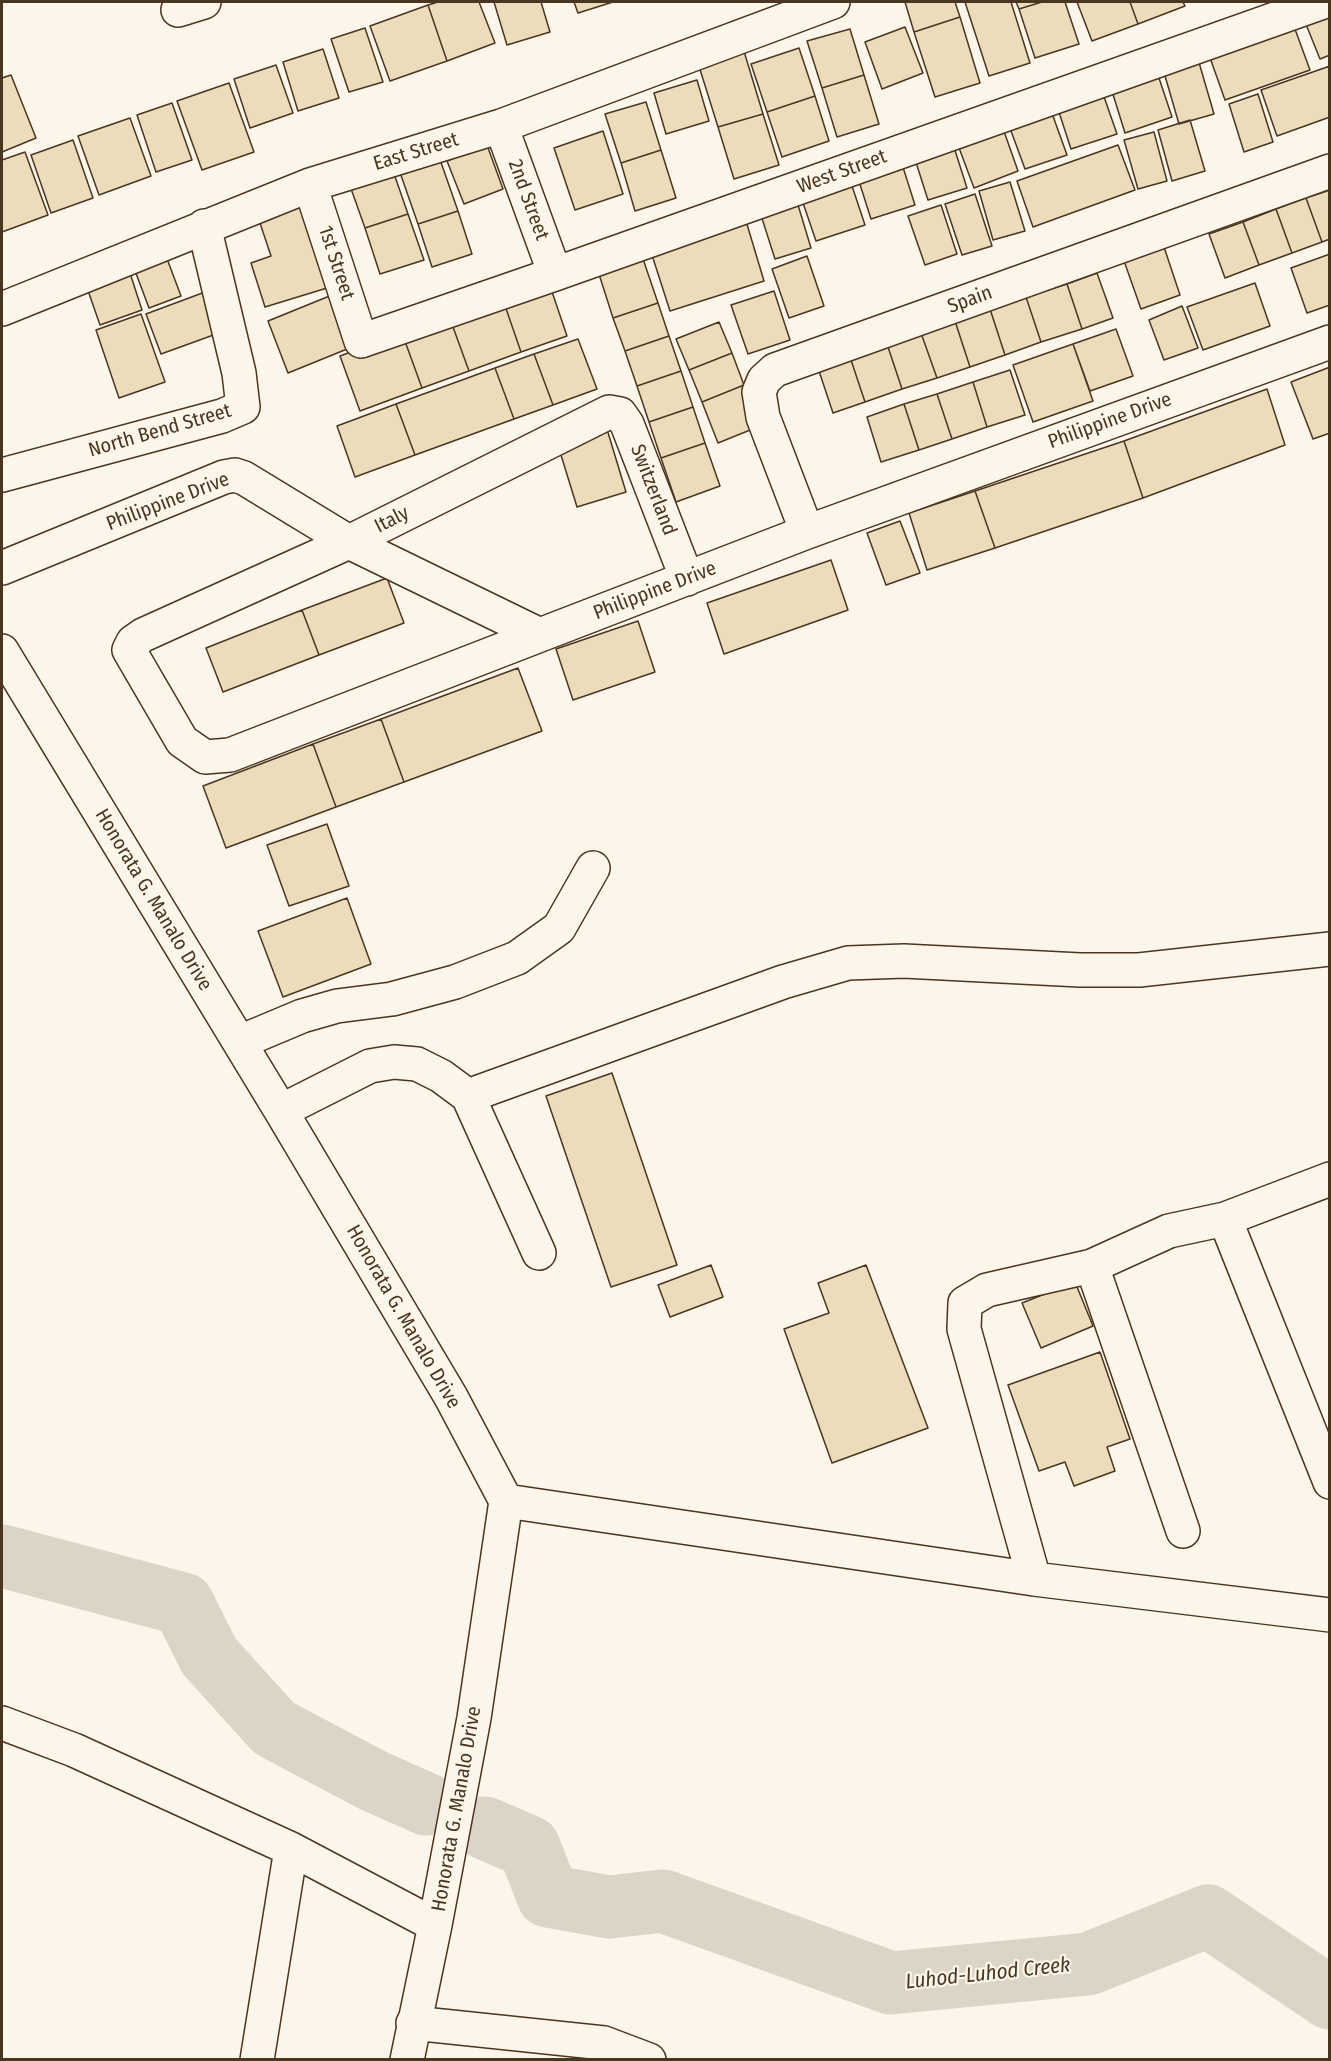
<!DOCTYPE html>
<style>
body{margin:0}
#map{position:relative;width:1331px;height:2061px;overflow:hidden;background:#fbf6e9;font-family:"Fira Sans Condensed",sans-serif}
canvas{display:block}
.frame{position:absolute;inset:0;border:3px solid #4a3520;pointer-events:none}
</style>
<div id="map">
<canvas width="1331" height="2061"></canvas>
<div class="frame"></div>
</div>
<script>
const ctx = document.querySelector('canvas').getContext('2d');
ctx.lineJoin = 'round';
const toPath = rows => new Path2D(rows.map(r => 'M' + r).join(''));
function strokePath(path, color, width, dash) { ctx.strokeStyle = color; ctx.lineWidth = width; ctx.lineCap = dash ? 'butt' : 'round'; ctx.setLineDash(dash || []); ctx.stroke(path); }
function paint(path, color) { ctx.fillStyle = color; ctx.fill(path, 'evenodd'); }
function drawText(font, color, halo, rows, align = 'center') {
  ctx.font = font + ' "Fira Sans Condensed",sans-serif'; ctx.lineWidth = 4.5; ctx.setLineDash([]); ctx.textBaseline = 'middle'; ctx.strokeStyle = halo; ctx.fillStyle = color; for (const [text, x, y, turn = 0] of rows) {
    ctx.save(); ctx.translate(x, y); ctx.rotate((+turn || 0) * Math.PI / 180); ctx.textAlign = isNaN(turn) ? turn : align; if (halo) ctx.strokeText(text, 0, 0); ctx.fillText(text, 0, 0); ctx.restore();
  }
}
strokePath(toPath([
 [2,1556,183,1604,209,1656,274,1728,374,1781,426,1804],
 [485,1828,529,1847,548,1896,609,1907,663,1901,891,1983,1088,1964,1208,1916,1330,1998]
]), '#dcd4c6', 63);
const building = toPath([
 [438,2,479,2,495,43,447,61,428,5,438,2],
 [494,2,541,2,550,32,507,45,494,2],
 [574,2,613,2,578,13,574,2],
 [905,2,955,2,960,17,914,32,905,2],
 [965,2,1011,2,1030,63,989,76,965,2],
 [1016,2,1042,2,1019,9,1016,2],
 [1042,2,1065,2,1079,44,1035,58,1019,9,1042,2],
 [1077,2,1130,2,1138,24,1092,41,1077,2],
 [1130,2,1183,2,1185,6,1138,24,1130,2],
 [428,5,447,61,390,81,370,26,428,5],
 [1330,7,1330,55,1320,59,1303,17,1330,7],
 [960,17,980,83,935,97,914,32,960,17],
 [1292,21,1310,70,1225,100,1208,52,1292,21],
 [905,27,923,73,882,89,865,42,905,27],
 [365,28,383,82,349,92,331,39,365,28],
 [850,29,864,75,822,88,807,41,850,29],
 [743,48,763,114,718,127,698,63,743,48],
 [799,48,815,96,767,112,751,64,799,48],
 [323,49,339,98,298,111,283,62,323,49],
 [1198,59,1214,114,1179,124,1163,69,1198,59],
 [276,65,293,113,250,128,234,79,276,65],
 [1330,66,1330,117,1277,136,1261,90,1330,66],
 [1157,72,1172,117,1125,133,1111,88,1157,72],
 [11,75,36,138,2,152,2,78,11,75],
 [864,75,879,124,837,137,822,88,864,75],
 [697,80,709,121,666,134,654,93,697,80],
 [229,83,254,152,202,170,177,101,229,83],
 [1102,91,1117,134,1071,149,1057,106,1102,91],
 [1258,94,1273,142,1244,152,1229,104,1258,94],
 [815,96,829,141,782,157,767,112,815,96],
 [646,102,661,150,621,163,605,114,646,102],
 [172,103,192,160,156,172,137,115,172,103],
 [1049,105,1067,155,1025,169,1007,120,1049,105],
 [763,114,779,165,734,179,718,127,763,114],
 [130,118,151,176,99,195,78,136,130,118],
 [1000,120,1018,171,974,188,955,137,1000,120],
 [1190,120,1205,171,1172,181,1158,130,1190,120],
 [603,131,623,194,575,210,554,148,603,131],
 [1154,132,1167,181,1138,189,1124,140,1154,132],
 [73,140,93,198,51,213,31,155,73,140],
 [952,141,967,188,928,200,913,153,952,141],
 [487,145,503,189,464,204,447,161,487,145],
 [1118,145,1135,190,1033,227,1017,181,1118,145],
 [661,150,676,198,635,211,621,163,661,150],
 [437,151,458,211,418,224,397,164,437,151],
 [25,152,48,215,2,232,2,160,25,152],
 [901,161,915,205,871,219,857,175,901,161],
 [392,168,408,214,365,228,349,183,392,168],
 [850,180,865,225,816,241,801,197,850,180],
 [1010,182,1025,231,993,240,979,191,1010,182],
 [1330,190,1330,239,1322,242,1306,198,1330,190],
 [975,194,992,246,962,255,945,204,975,194],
 [795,195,811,248,775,259,758,206,795,195],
 [297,198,327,288,265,307,251,263,271,256,256,211,297,198],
 [1306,198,1322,242,1292,253,1276,209,1306,198],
 [941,205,957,254,925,265,908,216,941,205],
 [1276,209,1292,253,1259,265,1243,222,1276,209],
 [458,211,472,254,432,267,418,224,458,211],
 [408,214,424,260,380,274,365,228,408,214],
 [746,221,764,281,670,311,651,252,746,221],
 [1243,222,1259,265,1225,278,1209,234,1243,222],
 [1163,244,1180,295,1141,309,1123,258,1163,244],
 [163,248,181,296,149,308,131,260,163,248],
 [1330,254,1330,305,1307,313,1291,268,1330,254],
 [642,256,658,303,613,318,598,271,642,256],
 [807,256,824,306,789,318,772,269,807,256],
 [127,264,142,310,100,325,84,279,127,264],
 [1097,273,1113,318,1082,329,1067,284,1097,273],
 [548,280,567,336,521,352,502,297,548,280],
 [1255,283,1270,326,1203,350,1187,307,1255,283],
 [1067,284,1082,329,1041,342,1026,297,1067,284],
 [774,291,790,340,748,354,731,305,774,291],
 [205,292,219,333,161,354,146,314,205,292],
 [332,295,352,347,288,373,268,321,332,295],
 [502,297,521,352,469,371,449,316,502,297],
 [1026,297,1041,342,1005,355,990,309,1026,297],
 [658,303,669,336,625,351,613,318,658,303],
 [1182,306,1198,348,1164,360,1149,320,1182,306],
 [990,309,1005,355,970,367,955,321,990,309],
 [141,314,165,382,119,398,96,330,141,314],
 [449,316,469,371,422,388,402,333,449,316],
 [955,321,970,367,937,378,921,333,955,321],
 [719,322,732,353,689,370,676,339,719,322],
 [1116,329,1133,376,1090,391,1073,344,1116,329],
 [402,333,422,388,360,411,340,356,402,333],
 [921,333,937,378,902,389,887,344,921,333],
 [669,336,681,371,637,386,625,351,669,336],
 [578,339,597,389,553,405,534,354,578,339],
 [887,344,902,389,865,402,850,357,887,344],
 [1073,344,1093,401,1033,422,1013,365,1073,344],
 [732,353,744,385,702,402,689,370,732,353],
 [534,354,553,405,514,419,495,368,534,354],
 [850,357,865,402,833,413,818,368,850,357],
 [1330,367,1330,433,1313,439,1291,382,1330,367],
 [495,368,514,419,415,455,396,404,495,368],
 [1010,370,1025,415,987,427,973,382,1010,370],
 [681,371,693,407,649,422,637,386,681,371],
 [973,382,987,427,952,439,937,394,973,382],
 [744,385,760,426,718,443,702,402,744,385],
 [1267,389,1285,445,1143,498,1124,441,1267,389],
 [937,394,952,439,919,450,904,404,937,394],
 [396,404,415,455,355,477,337,426,396,404],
 [904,404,919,450,881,462,867,417,904,404],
 [693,407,705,443,661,458,649,422,693,407],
 [606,426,626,492,577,507,557,442,606,426],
 [1124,441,1143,498,995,548,975,491,1124,441],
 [705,443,720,486,676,502,661,458,705,443],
 [975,491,995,548,927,570,909,513,975,491],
 [900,521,920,573,886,585,867,533,900,521],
 [831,560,848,610,724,654,707,603,831,560],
 [387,578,404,623,319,655,302,610,387,578],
 [302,610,319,655,223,692,206,648,302,610],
 [638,621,655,672,573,700,556,649,638,621],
 [518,668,542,731,404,782,381,719,518,668],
 [381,719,404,782,336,807,313,744,381,719],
 [313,744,336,807,226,848,203,786,313,744],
 [327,824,349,886,289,906,267,845,327,824],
 [347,898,371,964,283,997,258,931,347,898],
 [612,1073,677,1265,611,1287,546,1096,612,1073],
 [711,1265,723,1297,670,1317,658,1285,711,1265],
 [866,1265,928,1428,832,1463,784,1329,829,1313,818,1283,866,1265],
 [1075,1282,1093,1326,1041,1348,1022,1303,1075,1282],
 [1100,1352,1130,1439,1107,1447,1115,1471,1074,1486,1065,1462,1039,1471,1008,1385,1100,1352]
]);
paint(building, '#ecdcbc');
strokePath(building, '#4a3520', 1.5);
const minor = toPath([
 [178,10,204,2],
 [501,126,555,274],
 [310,185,361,341,555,274,1323,2],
 [2,309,310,185,501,126,833,2],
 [2,475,222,416,243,407,239,373,204,226],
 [807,532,763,417,759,392,764,380,775,370,1330,171],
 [2,568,224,477,235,475,244,478,349,542,540,635,807,532,1330,342],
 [540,635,230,755,205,757,182,741,129,650,133,642,143,635,349,542,609,412,620,414,627,424,687,579],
 [2,651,281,1111,451,1397,506,1501,474,1718,435,1925,407,2060],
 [240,1042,302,1016,337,1006,392,999,455,982,517,958,559,928,593,868],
 [468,1096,783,982,848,963,904,961,1080,970,1139,970,1330,949],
 [281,1111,370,1066,394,1062,417,1064,441,1076,468,1096,539,1253],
 [1225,1219,1330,1482],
 [1092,1266,1183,1531],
 [506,1501,1034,1579,1330,1615],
 [1034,1579,964,1329,965,1303,987,1290,1092,1266,1169,1231,1225,1219,1330,1179],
 [2,1723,74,1750,291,1849,435,1925],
 [413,2023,604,2043,649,2060],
 [257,2060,291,1849]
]);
strokePath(minor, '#4a3520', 36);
strokePath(minor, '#fbf6e9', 33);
drawText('20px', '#4a3520', '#fbf6e9', [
 ["East Street",416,152,-17],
 ["West Street",842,172,-20],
 ["2nd Street",528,200,70],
 ["1st Street",336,263,72],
 ["Spain",970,300,-20],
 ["Philippine Drive",1110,421,-20],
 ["North Bend Street",160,431,-16],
 ["Switzerland",653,490,69],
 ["Philippine Drive",168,502,-21],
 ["Italy",392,520,-27],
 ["Philippine Drive",655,591,-21],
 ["Honorata G. Manalo Drive",153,900,59],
 ["Honorata G. Manalo Drive",403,1317,60],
 ["Honorata G. Manalo Drive",457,1809,-80]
]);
drawText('italic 21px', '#4a3520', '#fbf6e9', [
 ["Luhod-Luhod Creek",988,1974,-6]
]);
</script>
